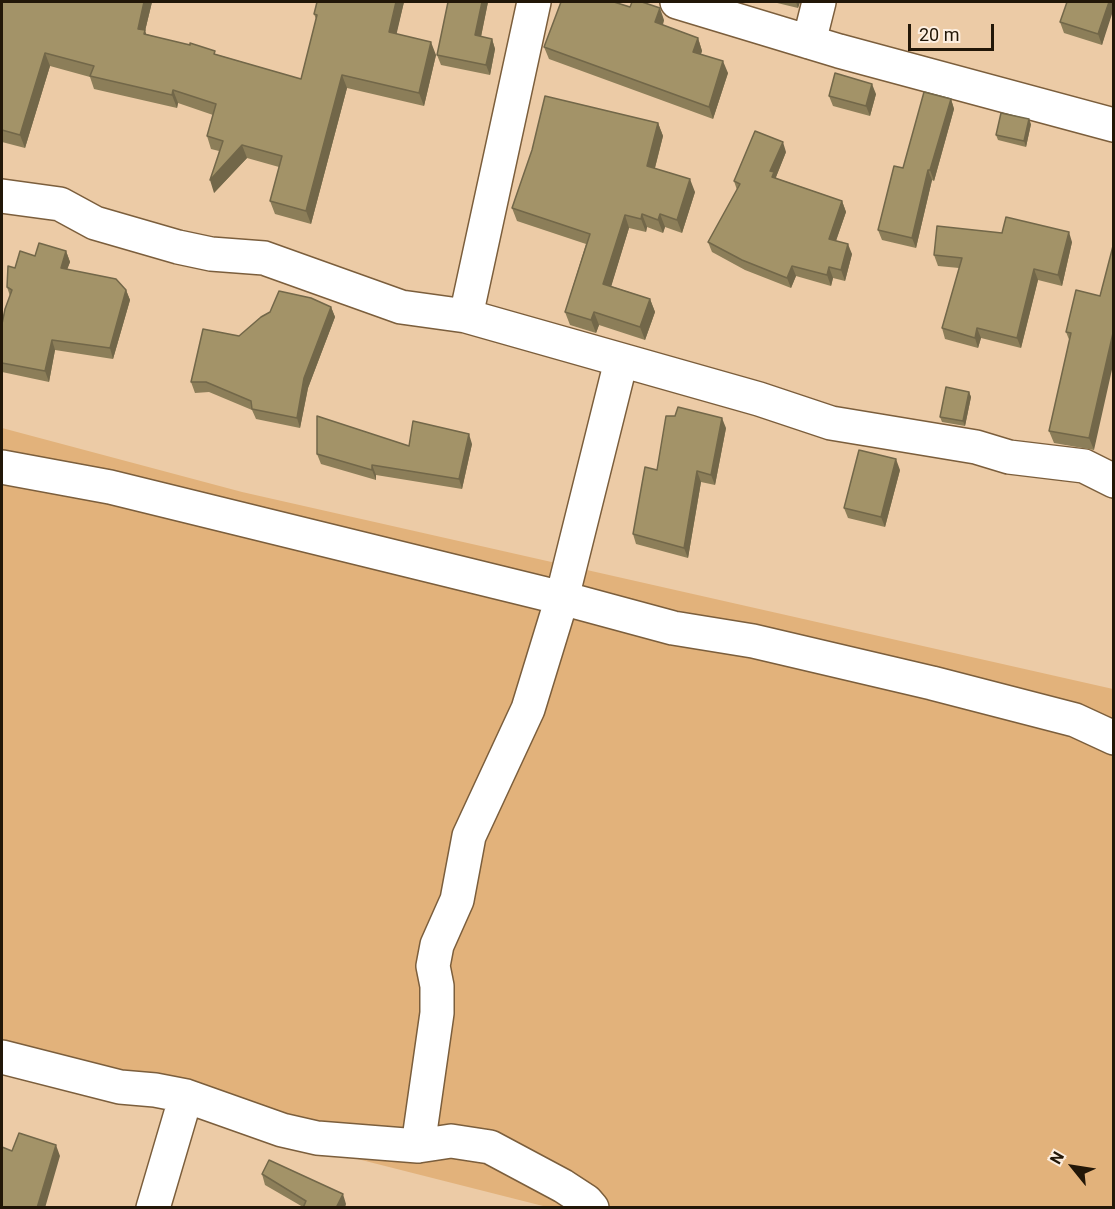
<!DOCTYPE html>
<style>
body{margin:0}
#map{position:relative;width:1115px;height:1209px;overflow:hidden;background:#eccba6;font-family:Roboto,sans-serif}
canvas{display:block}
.frame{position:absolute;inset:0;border:3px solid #221708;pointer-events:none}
.north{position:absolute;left:1043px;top:1137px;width:60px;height:60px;-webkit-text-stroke:4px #fdefe1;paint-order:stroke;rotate:300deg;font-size:16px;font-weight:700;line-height:24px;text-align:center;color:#221708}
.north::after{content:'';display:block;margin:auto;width:21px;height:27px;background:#221708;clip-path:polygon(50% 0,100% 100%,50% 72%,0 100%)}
.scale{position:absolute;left:908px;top:24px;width:86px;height:27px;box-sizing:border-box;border:3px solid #221708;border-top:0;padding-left:8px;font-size:18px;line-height:21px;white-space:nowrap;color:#221708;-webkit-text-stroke:4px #fdefe1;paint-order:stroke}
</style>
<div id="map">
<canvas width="1115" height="1209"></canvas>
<div class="frame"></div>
<div class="north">N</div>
<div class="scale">20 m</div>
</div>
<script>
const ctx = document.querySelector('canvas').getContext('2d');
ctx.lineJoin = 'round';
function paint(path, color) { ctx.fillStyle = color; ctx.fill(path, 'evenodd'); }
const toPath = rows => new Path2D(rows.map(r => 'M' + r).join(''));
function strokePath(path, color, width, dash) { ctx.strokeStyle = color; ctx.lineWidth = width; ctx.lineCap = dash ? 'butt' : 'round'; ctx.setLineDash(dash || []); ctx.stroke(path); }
paint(toPath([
 [2,428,242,492,1113,689,1113,1207,547,1207,2,1069]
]), '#e2b27b');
const street = toPath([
 [677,2,839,51,1114,125],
 [809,42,819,2],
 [2,196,60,204,95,223,178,247,211,254,264,258,401,307,466,316,759,399,831,423,976,447,1009,457,1084,466,1114,481],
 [466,316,534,2],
 [2,467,110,487,562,598,673,628,753,641,932,683,1075,720,1114,738],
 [2,1057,120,1087,155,1090,186,1096,282,1130,317,1138,418,1146,451,1141,490,1147,563,1186,586,1201,592,1208],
 [418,1146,437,1013,437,986,433,966,437,945,457,900,469,836,528,709,562,598,621,361],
 [153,1208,186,1096]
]);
strokePath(street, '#7b5e3c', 36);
strokePath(street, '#fff', 33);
paint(toPath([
 [2,2,152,2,145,31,146,34,301,79,316,19,314,14,317,2,404,2,396,34,436,55,424,106,347,88,311,224,275,214,270,201,279,167,247,158,214,193,219,151,211,149,207,136,213,115,178,103,177,108,94,89,90,77,50,66,25,148,2,142],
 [448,2,488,2,481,37,492,39,495,49,490,75,441,65,437,55],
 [773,2,800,2,798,8],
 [1113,2,1102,45,1064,33,1060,22],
 [664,20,663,25,698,38,702,51,701,54,728,73,713,119,549,59,544,47],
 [876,94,870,116,833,106,829,96],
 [951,99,954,109,934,181,932,180,916,248,882,240,878,230,903,168],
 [658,123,663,136,655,168,695,192,682,233,665,227,663,233,647,227,646,232,629,228,611,286,650,299,655,312,645,340,599,325,596,333,570,325,565,312,586,244,517,221,512,208],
 [1031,124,1026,147,998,140,996,135],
 [786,152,776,177,776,178,842,201,846,212,836,241,852,254,845,281,833,278,831,286,796,276,791,288,745,270,712,252,708,242,737,190,734,181],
 [1072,242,1062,286,1038,280,1021,348,981,338,978,348,945,339,942,328,959,268,938,266,934,255],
 [66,251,70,262,67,269,126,290,130,300,113,359,55,350,49,382,2,372,2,324,10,296,7,287,35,256],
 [1076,290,1094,450,1054,443,1049,431,1070,342,1066,332],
 [331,307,335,317,308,388,300,428,256,419,252,410,209,392,195,393,191,382,239,336],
 [969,392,971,397,965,426,942,422,940,417],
 [726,428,715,485,701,482,688,558,636,544,633,534,657,470],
 [472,444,462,489,376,475,376,480,321,464,317,454,409,446],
 [900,470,885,527,848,518,844,508],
 [262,1174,346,1204,303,1207,265,1185]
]), '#8c7e59');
paint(toPath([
 [144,2,152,2,145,31,150,43,138,29],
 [396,2,404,2,394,45,389,32],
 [482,2,488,2,479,46,475,35],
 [796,2,800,2,798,8],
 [1109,2,1113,2,1113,11,1102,45,1098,34],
 [660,8,664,20,659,35,655,22],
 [698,38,702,51,697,64,693,52],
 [492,39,495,49,490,75,486,65],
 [431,42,436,55,424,106,419,93],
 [45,53,50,66,25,148,20,135],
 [723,61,728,73,713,119,709,107],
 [342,75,347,88,311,224,306,211],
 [872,84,876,94,870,116,866,106],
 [173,90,178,103,177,108,172,95],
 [951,99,954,109,934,181,930,170],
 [1029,119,1031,124,1026,147,1024,141],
 [658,123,663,136,652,179,647,166],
 [783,142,786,152,776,177,778,183,776,187,770,171],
 [242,145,247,158,214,193,210,180],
 [928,170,932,180,916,248,912,238],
 [690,179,695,192,682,233,677,220],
 [842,201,846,212,833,249,829,239],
 [642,214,647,227,646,232,641,219],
 [660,214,665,227,663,233,658,220],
 [625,215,629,228,608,297,603,284],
 [1069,232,1072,242,1062,286,1058,275],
 [848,244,852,254,845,281,841,270],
 [66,251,70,262,64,278,61,268],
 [792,266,796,276,791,288,787,278],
 [829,267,833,278,831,286,827,275],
 [1034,269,1038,280,1021,348,1017,338],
 [126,290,130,300,113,359,110,348],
 [650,299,655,312,645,340,640,327],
 [331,307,335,317,308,388,300,428,297,418,304,378],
 [594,312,599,325,596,333,591,320],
 [977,328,981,338,978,348,975,338],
 [1113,333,1113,365,1094,450,1089,438],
 [52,340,55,350,49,382,45,371],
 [969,392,971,397,965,426,963,421],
 [722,418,726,428,715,485,711,475],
 [469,434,472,444,462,489,459,479],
 [896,459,900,470,885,527,881,517],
 [372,465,376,475,376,480,372,470],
 [697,471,701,482,688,558,684,548],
 [56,1145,60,1156,45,1208,37,1208],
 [343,1194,346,1204,345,1208,336,1208]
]), '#726749');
const building = toPath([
 [2,2,144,2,138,29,145,30,144,34,190,45,190,43,215,51,214,54,301,79,317,15,314,14,317,2,396,2,389,32,431,42,419,93,342,75,306,211,270,201,282,156,242,145,210,180,223,141,207,136,216,104,173,90,172,95,90,76,94,66,45,53,20,135,2,130,2,2],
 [448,2,482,2,475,35,492,39,486,65,437,55,448,2],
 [561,2,614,2,630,7,632,2,642,2,660,8,655,22,698,38,693,52,723,61,709,107,544,47,561,2],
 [1067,2,1109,2,1098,34,1060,22,1067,2],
 [835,73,872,84,866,106,829,96,835,73],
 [924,92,951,99,930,170,928,170,912,238,878,230,894,166,903,168,924,92],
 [545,96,658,123,647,166,690,179,677,220,660,214,658,220,642,214,641,219,625,215,603,284,650,299,640,327,594,312,591,320,565,312,590,234,512,208,532,150,545,96],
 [1001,113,1029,119,1024,141,996,135,1001,113],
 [755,131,783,142,770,171,774,172,772,177,842,201,829,239,848,244,841,270,829,267,827,275,792,266,787,278,742,260,708,242,740,184,734,181,755,131],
 [1006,217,1069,232,1058,275,1034,269,1017,338,977,328,975,338,942,328,962,258,934,255,937,226,1002,233,1006,217],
 [39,243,66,251,61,268,116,279,126,290,110,348,52,340,45,371,2,363,2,324,5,309,12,290,7,287,8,266,15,268,20,251,35,256,39,243],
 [1113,246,1113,333,1089,438,1049,431,1071,333,1066,332,1076,290,1100,296,1113,246],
 [279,291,311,298,331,307,304,378,297,418,252,409,251,401,206,382,191,382,203,329,239,336,261,317,270,312,279,291],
 [946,387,969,392,963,421,940,417,946,387],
 [678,407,722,418,711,475,697,471,684,548,633,534,645,467,657,470,666,416,675,416,678,407],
 [317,416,409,446,413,421,469,434,459,479,372,465,372,470,317,454,317,416],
 [859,450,896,459,881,517,844,508,859,450],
 [19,1133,56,1145,37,1208,2,1208,2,1147,12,1151,19,1133],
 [269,1160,343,1194,336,1208,303,1208,306,1201,262,1174,269,1160]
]);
paint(building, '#a39368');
strokePath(building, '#726749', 1.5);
</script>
